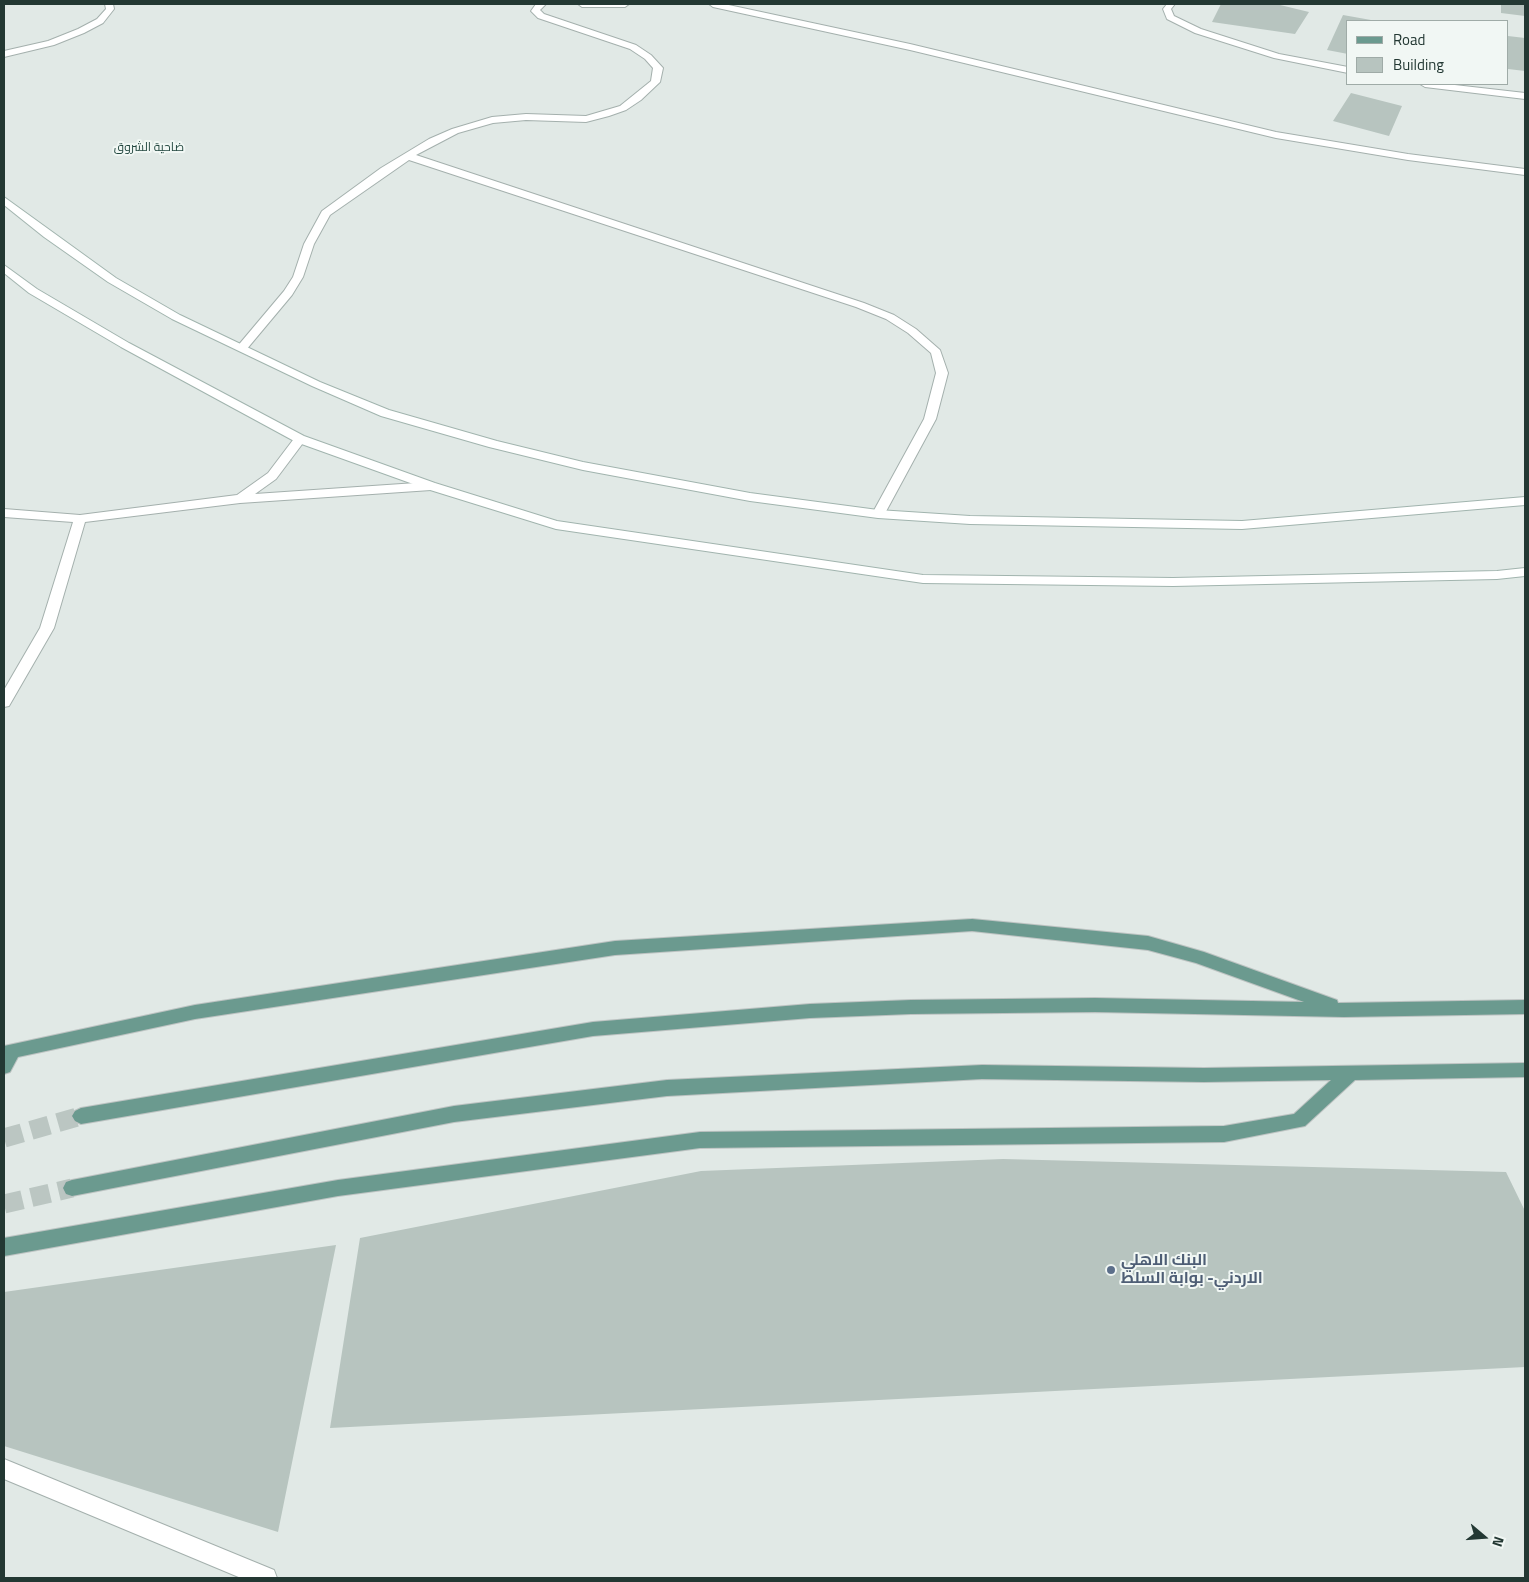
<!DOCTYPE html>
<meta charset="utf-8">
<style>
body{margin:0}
#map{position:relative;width:1529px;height:1582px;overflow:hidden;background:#e1e9e6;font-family:"Titillium Web",sans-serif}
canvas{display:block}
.frame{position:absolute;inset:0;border:5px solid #233833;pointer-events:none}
.legend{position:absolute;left:1346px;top:20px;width:162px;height:65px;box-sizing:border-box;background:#f1f7f4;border:1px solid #9faba7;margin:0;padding:6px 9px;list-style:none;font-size:15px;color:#233833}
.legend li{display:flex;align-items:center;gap:10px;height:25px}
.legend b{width:25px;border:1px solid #9faba7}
.north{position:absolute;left:1459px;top:1512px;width:50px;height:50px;-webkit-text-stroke:4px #f1f7f4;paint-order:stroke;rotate:108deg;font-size:14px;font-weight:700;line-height:20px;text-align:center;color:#233833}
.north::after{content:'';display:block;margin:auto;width:18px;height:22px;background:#233833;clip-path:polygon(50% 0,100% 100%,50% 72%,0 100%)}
</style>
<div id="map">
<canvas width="1529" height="1582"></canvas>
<div class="frame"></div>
<ul class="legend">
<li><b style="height:6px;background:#6b9a8f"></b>Road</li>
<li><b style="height:14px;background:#b7c4bf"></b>Building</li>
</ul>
<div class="north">N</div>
</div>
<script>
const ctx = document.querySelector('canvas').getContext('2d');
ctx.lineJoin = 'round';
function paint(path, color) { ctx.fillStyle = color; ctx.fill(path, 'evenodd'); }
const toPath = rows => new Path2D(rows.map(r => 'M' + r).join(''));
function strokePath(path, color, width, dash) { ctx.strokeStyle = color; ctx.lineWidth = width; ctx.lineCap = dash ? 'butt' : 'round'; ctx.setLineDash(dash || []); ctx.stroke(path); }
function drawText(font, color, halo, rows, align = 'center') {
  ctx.font = font + ' "Titillium Web",Cairo,sans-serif'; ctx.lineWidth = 4; ctx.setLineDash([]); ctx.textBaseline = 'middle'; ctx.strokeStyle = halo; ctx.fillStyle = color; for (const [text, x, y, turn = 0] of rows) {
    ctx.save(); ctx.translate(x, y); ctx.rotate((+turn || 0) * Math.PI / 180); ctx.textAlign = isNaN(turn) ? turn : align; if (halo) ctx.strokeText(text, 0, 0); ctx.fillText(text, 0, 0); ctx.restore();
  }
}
paint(toPath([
 [1221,4,1276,4,1309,12,1295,34,1212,22],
 [1501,4,1525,4,1525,16,1501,13],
 [1343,15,1371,20,1348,21,1348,54,1327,50],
 [1508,36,1525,38,1525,71,1508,69],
 [1351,93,1402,106,1389,136,1333,121],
 [1003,1159,1506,1172,1525,1211,1525,1367,330,1428,360,1238,701,1171],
 [336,1245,278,1532,4,1446,4,1292]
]), '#b7c4bf');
strokePath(toPath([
 [4,1138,81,1116],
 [4,1204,72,1188]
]), '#bbc6c2', 19, [19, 9]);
const street = toPath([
 [105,4,113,4,114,9,103,23,84,33,54,45,4,57,4,51,48,41,78,29,97,19,106,9,105,4],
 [536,4,546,4,540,10,544,14,636,45,651,55,663,68,660,82,641,100,626,110,609,116,586,122,526,120,493,123,458,133,416,155,864,303,894,315,916,329,940,350,948,373,936,419,883,517,873,517,872,514,924,419,936,373,931,353,908,333,886,319,856,307,409,160,330,215,314,244,303,277,292,295,246,350,242,351,236,348,284,291,293,277,304,244,322,211,381,168,429,139,452,129,492,117,526,114,586,116,620,106,651,81,653,68,645,59,630,49,538,18,531,11,536,4],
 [578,4,629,4,625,7,582,7,578,4],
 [709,4,724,4,910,44,1276,132,1408,154,1525,169,1525,175,1408,160,1276,138,910,50,713,7,709,4],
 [1167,4,1175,4,1171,9,1174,16,1201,29,1279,54,1348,67,1348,73,1274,58,1195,33,1167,19,1163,9,1167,4],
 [1420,84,1446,84,1525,93,1525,99,1425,87,1420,84],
 [300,435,306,439,276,479,255,494,431,482,437,486,431,490,240,503,85,522,54,628,9,706,4,707,4,690,40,628,73,522,4,517,4,509,80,515,237,495,268,473,296,436,300,435],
 [4,1459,274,1570,277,1578,241,1578,4,1479,4,1459]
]);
const secondary = toPath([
 [4,197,116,278,180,315,320,382,389,410,497,441,583,462,750,493,878,510,970,516,1242,521,1525,497,1525,505,1242,529,970,524,878,518,750,501,583,470,489,447,381,416,312,386,172,319,108,282,44,237,4,205,4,197],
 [4,265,37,289,129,343,304,436,435,483,557,521,923,575,1173,578,1497,571,1525,568,1525,576,1497,579,1173,586,923,583,556,529,427,489,296,442,121,347,29,293,4,273,4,265]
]);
const primary = toPath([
 [972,919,1148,936,1204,952,1337,1000,1338,1003,1525,1000,1525,1014,1344,1017,1095,1012,911,1014,810,1018,593,1036,81,1124,75,1121,72,1116,75,1111,81,1108,593,1022,810,1004,911,1000,1095,998,1304,1002,1196,963,1148,950,972,931,615,955,195,1019,18,1057,10,1072,4,1074,4,1046,195,1005,615,941,972,919],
 [1525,1063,1525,1077,1355,1080,1305,1126,1224,1142,700,1148,338,1196,4,1256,4,1238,338,1180,700,1132,1224,1126,1294,1114,1331,1080,1204,1082,982,1079,667,1096,454,1122,72,1196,66,1194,63,1188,66,1182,72,1180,454,1106,667,1080,982,1065,1204,1068,1525,1063]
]);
strokePath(street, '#a4b0ad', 2);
strokePath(secondary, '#a1b4ae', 2);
strokePath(primary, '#bdc3c2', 2);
paint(street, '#fff');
paint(secondary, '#fff');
paint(primary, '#6b9a8f');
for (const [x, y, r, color] of [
 [1111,1270,5,"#5c6f8a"]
]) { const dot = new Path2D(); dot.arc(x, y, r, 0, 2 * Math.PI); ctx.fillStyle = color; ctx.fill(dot); strokePath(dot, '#f1f7f4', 2); }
drawText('12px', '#22473f', '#f1f7f4', [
 ["ضاحية الشروق",149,148]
]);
drawText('bold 16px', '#4e5e75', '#f1f7f4', [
 ["البنك الاهلي",1121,1261],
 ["الاردني- بوابة السلط",1121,1279]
], 'left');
</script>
